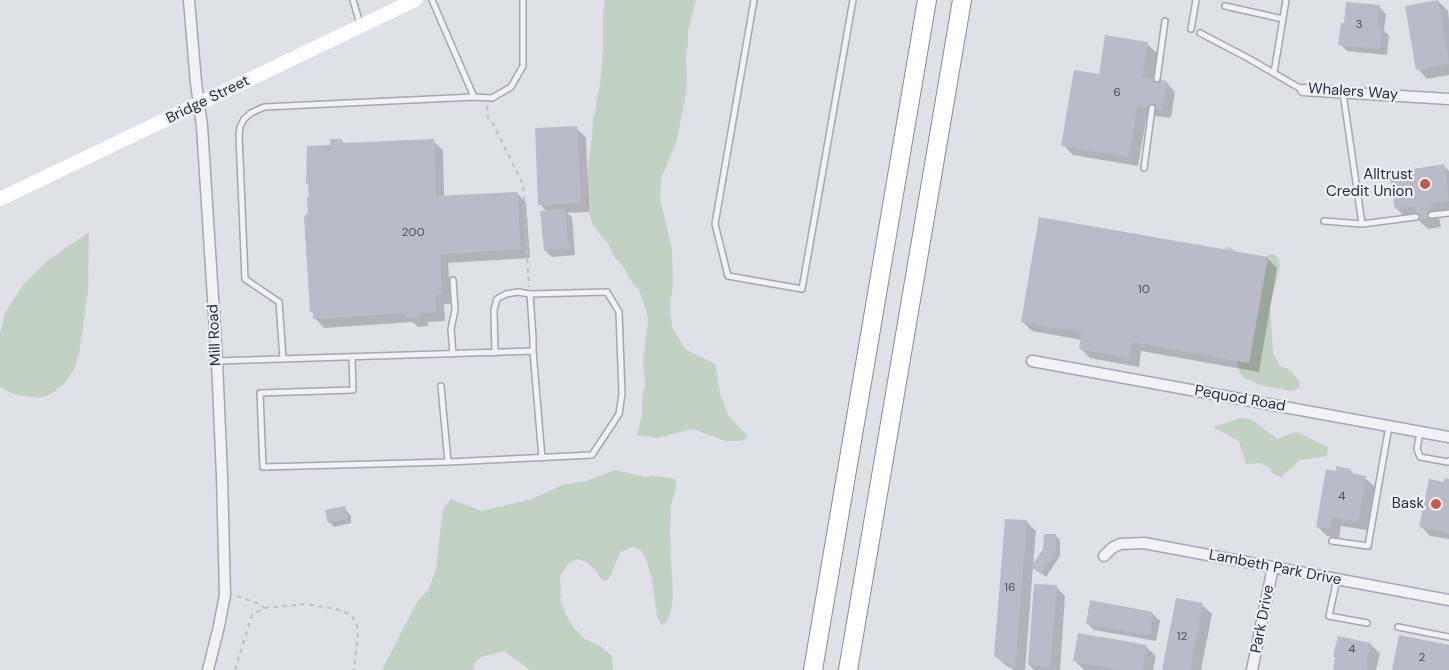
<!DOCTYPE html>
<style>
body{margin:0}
canvas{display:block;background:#dfe0e8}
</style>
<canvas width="1449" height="670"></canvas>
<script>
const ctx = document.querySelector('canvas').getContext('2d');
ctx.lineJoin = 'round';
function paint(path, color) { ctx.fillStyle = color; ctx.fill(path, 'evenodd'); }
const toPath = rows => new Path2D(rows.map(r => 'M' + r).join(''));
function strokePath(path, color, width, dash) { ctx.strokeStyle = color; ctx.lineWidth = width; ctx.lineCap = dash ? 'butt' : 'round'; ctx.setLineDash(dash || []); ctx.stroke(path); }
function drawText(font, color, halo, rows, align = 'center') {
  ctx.font = font + ' "DM Sans",sans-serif'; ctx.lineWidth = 4.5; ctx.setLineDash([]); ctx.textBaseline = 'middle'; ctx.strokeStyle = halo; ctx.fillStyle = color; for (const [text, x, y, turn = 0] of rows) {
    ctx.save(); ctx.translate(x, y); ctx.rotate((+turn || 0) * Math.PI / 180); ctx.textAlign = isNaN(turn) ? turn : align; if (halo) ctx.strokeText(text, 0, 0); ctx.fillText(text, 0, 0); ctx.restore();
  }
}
paint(toPath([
 [605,0,696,0,688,31,688,43,686,58,687,87,685,99,676,143,661,179,660,198,672,249,673,284,670,306,672,327,686,350,715,364,720,393,728,415,748,437,741,441,726,441,692,429,657,438,637,435,642,415,642,399,645,385,643,361,648,320,646,310,638,288,634,285,622,265,614,257,609,245,593,225,591,219,587,202,588,164,592,139,593,119,596,108,596,101,600,85,603,49,603,16],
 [89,232,88,291,79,354,74,370,63,385,49,395,38,398,13,394,0,387,0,334,5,313,23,285,46,262],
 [1226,247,1230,247,1244,258,1260,261,1272,253,1278,258,1280,266,1270,306,1273,353,1280,366,1290,370,1300,382,1299,388,1292,391,1260,385,1244,378,1239,371,1224,253],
 [1241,418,1251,419,1277,439,1296,432,1328,447,1327,456,1300,460,1281,477,1273,474,1270,468,1260,463,1246,464,1239,441,1213,427],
 [615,470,645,477,652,476,671,478,674,479,676,483,676,489,671,505,670,532,673,598,670,614,666,623,662,625,661,624,657,616,652,579,646,559,641,550,634,547,620,552,610,577,606,581,602,580,593,567,586,562,578,559,570,562,560,576,561,596,560,599,565,613,574,628,585,639,600,646,612,656,613,670,530,670,504,651,481,657,475,663,473,670,382,670,417,602,429,589,436,569,443,509,451,499,481,511,532,499,562,485,587,481]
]), '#c1d1c2');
paint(toPath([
 [1438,1,1448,11,1449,20,1449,75,1427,79,1418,69],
 [1379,7,1386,14,1384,31,1389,35,1387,55,1347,51,1340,44],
 [1147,44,1157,53,1153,80,1166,82,1175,92,1171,118,1147,115,1138,166,1073,155,1063,145,1100,76],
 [576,128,586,137,589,212,567,213,572,217,575,255,552,257,545,250,547,212,540,204],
 [341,140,345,144,433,141,443,150,444,197,517,193,526,203,530,258,448,263,451,304,444,304,445,321,428,322,428,326,418,327,413,322,324,328,315,318,315,315,312,312,310,213,332,147],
 [1443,165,1449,171,1449,211,1438,213,1441,227,1428,229,1418,220,1418,216,1406,218,1397,209,1391,174],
 [1268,259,1277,268,1259,372,1141,351,1139,367,1090,358,1081,349,1082,340,1032,331,1022,321],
 [1350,470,1356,476,1365,478,1375,487,1367,530,1341,526,1339,538,1327,536,1317,526,1337,472],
 [1449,480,1449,539,1430,536,1421,526,1445,484],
 [344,508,351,516,351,523,334,527,329,522],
 [1026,521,1036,531,1033,567,1055,535,1060,540,1060,556,1046,577,1033,567,1025,670,1014,670,1005,665,995,655],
 [1056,587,1065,596,1060,670,1034,670,1029,665],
 [1202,605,1212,614,1201,670,1164,670],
 [1153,614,1160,621,1156,641,1094,630,1087,623],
 [1370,644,1380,653,1376,670,1334,670],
 [1146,647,1156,656,1153,670,1084,670,1075,661]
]), '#0003');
paint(toPath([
 [1438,0,1449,64,1416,70,1405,6],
 [1346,2,1380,5,1377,26,1382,27,1380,49,1338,45,1341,23,1344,23],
 [1105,35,1148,42,1142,77,1167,81,1162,110,1137,106,1129,157,1061,146,1074,70,1099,74],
 [577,126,581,203,538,205,535,128],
 [330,139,342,139,342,143,434,139,436,196,517,192,521,249,440,254,442,295,435,295,436,312,419,313,419,317,407,318,406,313,313,319,313,312,310,312,304,216,308,213,307,197,309,197,308,184,306,184,307,146,330,145],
 [1444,164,1449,201,1430,204,1432,218,1417,220,1415,206,1395,209,1389,173],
 [565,209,569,249,544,251,540,211],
 [1039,217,1268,257,1249,363,1132,342,1129,358,1079,349,1082,332,1021,322],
 [1336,466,1351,469,1350,473,1366,476,1358,522,1332,517,1330,529,1316,527,1326,469,1336,471],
 [1445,478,1449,479,1449,533,1419,527,1429,479,1444,482],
 [345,506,346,511,347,510,348,519,328,523,325,510],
 [1005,519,1027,520,1015,668,994,656],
 [1044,534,1056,534,1056,551,1041,574,1031,567,1043,549],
 [1034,584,1057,585,1050,667,1028,665],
 [1176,598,1203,603,1190,670,1162,670],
 [1090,600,1153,612,1149,635,1086,624],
 [1078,633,1147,645,1142,670,1120,670,1073,661],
 [1399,635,1449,645,1449,670,1392,670],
 [1338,636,1371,643,1366,663,1368,664,1367,670,1333,670,1335,657,1333,657]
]), '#babbc7');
const lane = toPath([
 [353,0,360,24],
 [754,0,715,224,728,276,802,289,853,0],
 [1225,6,1283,19],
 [1191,29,1196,0],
 [1200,33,1246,57,1303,90],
 [1274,73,1286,0],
 [1157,79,1165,21],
 [1343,93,1362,224],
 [474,97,492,98,511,87,523,66,523,0],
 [1144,168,1152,108],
 [1431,215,1449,213],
 [1324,221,1362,224,1416,217],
 [453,280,455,310,451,329,453,354],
 [533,351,542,458],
 [495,353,494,310,497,299,506,294,518,292,530,294],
 [283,359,279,302,245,279,239,135,240,127,244,119,251,113,264,107,474,97,432,0],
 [217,361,533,351,533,338,530,294,607,292,619,312,622,394,619,414,592,455,448,462,263,467,260,393,353,390,352,357],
 [441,386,448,462],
 [1420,432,1417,449,1420,457,1448,462,1449,461],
 [1332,541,1368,546,1389,426],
 [1337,579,1329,616,1367,623],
 [1398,627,1449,637]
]);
const street = toPath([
 [189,0,196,83,202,126,217,361,222,476,225,595,219,626,208,670],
 [1303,90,1449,99],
 [1032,361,1449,437],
 [1104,556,1112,548,1120,544,1144,543,1449,600],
 [1252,670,1273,567]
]);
const highway = toPath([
 [813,670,927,0],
 [848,670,962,0]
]);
strokePath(lane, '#a5a6b2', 8);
strokePath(street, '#a5a6b2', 13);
strokePath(highway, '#888a9d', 20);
strokePath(toPath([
 [487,106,488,118,493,124,523,184,529,287],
 [237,596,260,604,264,608],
 [235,670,252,615,264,608,306,604,336,609,350,614,356,622,358,632,354,670]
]), '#bebec6', 2, [4.5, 4.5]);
strokePath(lane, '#f2f2f6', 5);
strokePath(street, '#f2f2f6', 10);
strokePath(toPath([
 [0,199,415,0]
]), '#fff', 14);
strokePath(highway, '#fff', 18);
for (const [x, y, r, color] of [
 [1425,184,6,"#c45c4d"],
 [1436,504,6,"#c45c4d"]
]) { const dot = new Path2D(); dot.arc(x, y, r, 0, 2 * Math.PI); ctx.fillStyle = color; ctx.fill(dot); strokePath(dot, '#eff0f5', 2); }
drawText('12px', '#4d4f60', null, [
 ["3",1359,25],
 ["6",1117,93],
 ["200",413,233],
 ["10",1144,290],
 ["4",1342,497],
 ["16",1010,588],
 ["12",1182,637],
 ["4",1352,650],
 ["2",1422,658]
]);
drawText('15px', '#292b3e', '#eff0f5', [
 ["Whalers Way",1353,92,4],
 ["Bridge Street",208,100,-26],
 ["Mill Road",215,335,-93],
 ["Pequod Road",1240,399,10],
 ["Lambeth Park Drive",1275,568,11],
 ["Park Drive",1263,619,-79]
]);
drawText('15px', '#292b3e', '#eff0f5', [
 ["Alltrust",1413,175],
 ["Credit Union",1413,192],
 ["Bask",1424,504]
], 'right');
</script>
